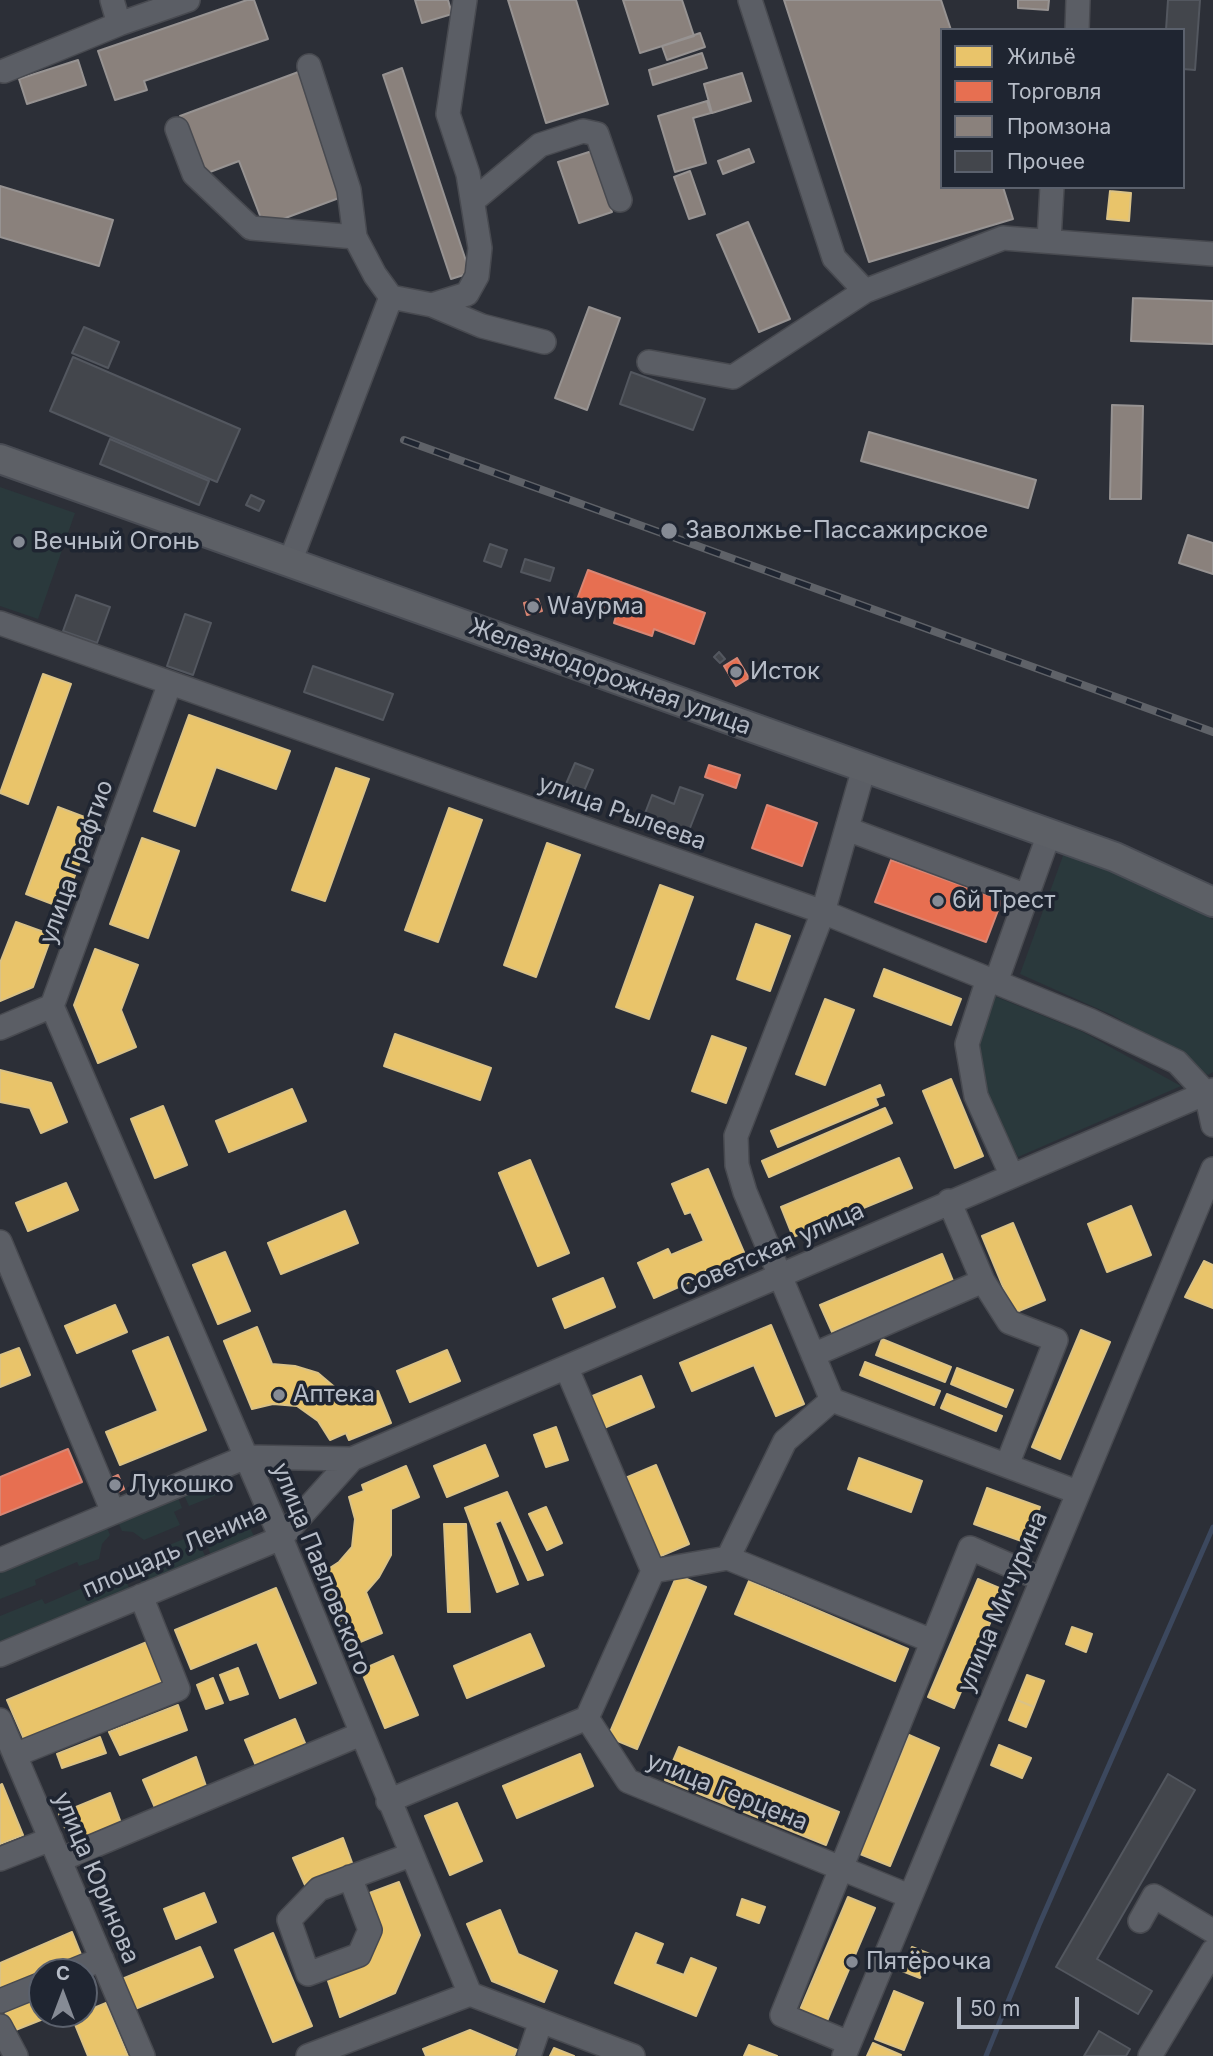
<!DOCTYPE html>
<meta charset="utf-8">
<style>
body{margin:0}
#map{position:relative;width:1213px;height:2056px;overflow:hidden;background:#2c2f37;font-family:Inter,sans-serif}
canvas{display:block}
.legend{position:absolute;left:940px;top:28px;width:245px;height:161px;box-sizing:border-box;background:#1f2531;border:2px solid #5b616d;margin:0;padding:9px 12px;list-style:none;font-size:21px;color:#b6bcc7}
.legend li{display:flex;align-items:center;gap:14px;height:35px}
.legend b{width:35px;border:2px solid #5b616d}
.north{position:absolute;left:28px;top:1958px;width:70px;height:70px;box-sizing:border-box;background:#1f2531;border:2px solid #5b616d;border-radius:50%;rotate:0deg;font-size:19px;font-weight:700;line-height:28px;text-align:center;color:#b6bcc7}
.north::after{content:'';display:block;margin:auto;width:24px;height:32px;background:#868b95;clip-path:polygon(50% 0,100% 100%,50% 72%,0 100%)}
.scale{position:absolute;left:957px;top:1997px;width:122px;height:32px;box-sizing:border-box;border:4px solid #b6bcc7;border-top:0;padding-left:9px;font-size:21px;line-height:24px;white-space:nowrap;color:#b6bcc7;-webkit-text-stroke:5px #1f2531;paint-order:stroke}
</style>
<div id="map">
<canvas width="1213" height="2056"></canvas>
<ul class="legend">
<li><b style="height:19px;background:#e9c46a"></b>Жильё</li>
<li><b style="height:19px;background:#e76f51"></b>Торговля</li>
<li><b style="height:19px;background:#8a817c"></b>Промзона</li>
<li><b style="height:19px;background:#43464c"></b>Прочее</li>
</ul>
<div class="north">С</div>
<div class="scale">50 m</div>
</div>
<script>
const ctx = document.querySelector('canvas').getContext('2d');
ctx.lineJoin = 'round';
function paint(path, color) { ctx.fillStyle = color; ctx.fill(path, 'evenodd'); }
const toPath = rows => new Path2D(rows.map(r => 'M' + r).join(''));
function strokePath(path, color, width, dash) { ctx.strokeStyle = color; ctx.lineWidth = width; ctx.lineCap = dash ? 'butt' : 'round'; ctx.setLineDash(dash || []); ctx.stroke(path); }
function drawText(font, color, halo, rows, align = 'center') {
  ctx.font = font + ' Inter,sans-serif'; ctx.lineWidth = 7; ctx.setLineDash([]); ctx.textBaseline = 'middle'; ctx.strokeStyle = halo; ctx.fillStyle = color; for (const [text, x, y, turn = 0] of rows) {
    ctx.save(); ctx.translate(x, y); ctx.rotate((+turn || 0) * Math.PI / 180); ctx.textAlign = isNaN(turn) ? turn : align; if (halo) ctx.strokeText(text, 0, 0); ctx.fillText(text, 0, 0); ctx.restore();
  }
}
paint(toPath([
 [0,487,75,513,38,619,0,606],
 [1064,853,1182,901,1213,920,1213,1072,1208,1075,1178,1053,1112,1015,1020,974],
 [989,994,1083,1032,1181,1086,1018,1157,987,1096,975,1038],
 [228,1474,234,1488,189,1506,183,1493],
 [177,1495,182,1508,174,1512,180,1525,144,1540,133,1532,122,1531,117,1520],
 [106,1525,110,1535,102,1544,99,1559,79,1566,77,1562,35,1580,36,1585,0,1599,0,1568],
 [250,1528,256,1540,212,1558,207,1545],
 [186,1538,192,1551,201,1547,207,1560,143,1586,139,1577,149,1564,150,1553],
 [105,1573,115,1580,126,1581,131,1592,0,1646,0,1616,42,1599,45,1604,87,1586,85,1581]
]), '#2a393c');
const homes = toPath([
 [1110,191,1131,193,1129,221,1107,219,1110,191],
 [43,674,71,684,28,804,0,793,43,674],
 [189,715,290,751,276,789,216,767,195,826,154,811,189,715],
 [336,768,369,779,325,901,292,890,336,768],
 [58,807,95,821,63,908,26,894,58,807],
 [449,808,482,820,438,942,405,930,449,808],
 [142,838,179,851,148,938,110,924,142,838],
 [547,843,580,855,536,977,504,965,547,843],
 [660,885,693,897,649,1019,616,1007,660,885],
 [16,922,52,935,33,987,0,1001,0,963,16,922],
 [756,924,790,936,770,991,737,979,756,924],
 [95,949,138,965,121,1010,136,1047,98,1063,74,1005,95,949],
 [884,969,961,999,951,1025,874,996,884,969],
 [825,999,854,1010,825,1085,796,1074,825,999],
 [395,1034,491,1068,480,1100,384,1066,395,1034],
 [712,1036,746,1048,726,1103,692,1091,712,1036],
 [0,1070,51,1083,67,1122,41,1133,30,1108,0,1102,0,1070],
 [951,1079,983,1156,955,1168,923,1091,951,1079],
 [880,1085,884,1095,875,1098,878,1105,778,1147,771,1131,880,1085],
 [292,1089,306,1121,229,1152,216,1121,292,1089],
 [163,1106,187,1165,155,1178,131,1119,163,1106],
 [885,1108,892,1123,769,1177,762,1161,885,1108],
 [899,1158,912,1188,793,1237,781,1207,899,1158],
 [530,1160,569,1253,538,1266,499,1173,530,1160],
 [708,1169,746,1257,654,1298,638,1263,668,1249,671,1255,704,1241,691,1212,685,1214,672,1184,708,1169],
 [66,1183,78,1210,28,1231,16,1203,66,1183],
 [1131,1206,1151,1255,1107,1272,1088,1224,1131,1206],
 [345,1211,358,1243,281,1274,268,1243,345,1211],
 [1013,1223,1045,1300,1014,1313,982,1236,1013,1223],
 [225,1252,250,1311,218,1324,193,1265,225,1252],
 [942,1254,953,1281,832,1332,820,1305,942,1254],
 [1204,1261,1213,1265,1213,1308,1185,1297,1204,1261],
 [603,1278,615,1307,565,1328,553,1299,603,1278],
 [115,1305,127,1332,77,1353,65,1326,115,1305],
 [771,1325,804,1404,776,1416,754,1365,692,1391,680,1363,771,1325],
 [257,1327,272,1364,295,1366,318,1373,351,1401,378,1391,391,1423,349,1440,346,1433,330,1440,318,1421,297,1406,273,1404,252,1409,224,1341,257,1327],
 [1081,1330,1110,1342,1060,1459,1032,1447,1081,1330],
 [168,1337,206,1430,120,1465,106,1432,158,1411,133,1351,168,1337],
 [882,1339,951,1367,945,1382,876,1355,882,1339],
 [19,1348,30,1375,0,1387,0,1355,19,1348],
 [447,1350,460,1381,410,1402,397,1371,447,1350],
 [865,1362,940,1391,934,1405,860,1375,865,1362],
 [957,1368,1013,1390,1006,1407,951,1384,957,1368],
 [641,1376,654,1407,604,1428,590,1397,641,1376],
 [947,1394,1002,1416,996,1431,941,1408,947,1394],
 [556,1427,568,1460,546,1467,534,1435,556,1427],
 [485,1445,498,1476,447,1497,434,1466,485,1445],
 [859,1458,922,1481,911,1512,848,1489,859,1458],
 [656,1465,689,1544,656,1558,623,1479,656,1465],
 [406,1466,419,1497,391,1509,391,1555,379,1577,366,1592,382,1633,348,1647,319,1575,339,1562,352,1547,355,1519,349,1497,364,1491,362,1485,406,1466],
 [987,1488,1040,1507,1027,1543,974,1524,987,1488],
 [507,1492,543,1575,528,1580,501,1520,495,1523,518,1584,497,1592,465,1508,507,1492],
 [546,1507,562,1543,547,1550,529,1514,546,1507],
 [444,1524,466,1524,470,1612,448,1612,444,1524],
 [677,1575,706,1587,637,1749,608,1737,677,1575],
 [978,1579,1004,1590,954,1708,928,1697,978,1579],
 [749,1581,908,1649,895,1681,735,1614,749,1581],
 [276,1588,316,1683,280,1698,257,1642,191,1669,175,1630,276,1588],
 [1072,1627,1092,1634,1086,1652,1066,1644,1072,1627],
 [530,1634,544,1666,467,1698,454,1666,530,1634],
 [147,1642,164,1681,24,1739,7,1700,147,1642],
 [393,1656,418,1715,385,1728,361,1670,393,1656],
 [238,1668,248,1694,230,1700,220,1675,238,1668],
 [1027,1675,1044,1681,1034,1707,1017,1700,1027,1675],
 [213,1678,223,1703,206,1709,197,1685,213,1678],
 [1017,1700,1034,1707,1026,1727,1009,1720,1017,1700],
 [178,1705,187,1730,120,1755,109,1732,178,1705],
 [295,1719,307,1748,257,1768,245,1740,295,1719],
 [909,1735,939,1748,890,1866,860,1854,909,1735],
 [100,1737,106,1753,62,1768,57,1754,100,1737],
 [999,1745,1031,1758,1022,1778,991,1765,999,1745],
 [679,1747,839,1812,826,1845,665,1780,679,1747],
 [580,1754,593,1786,517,1818,503,1786,580,1754],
 [196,1757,207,1789,156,1810,143,1780,196,1757],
 [2,1784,23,1835,0,1844,0,1785,2,1784],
 [110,1793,121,1823,72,1844,59,1814,110,1793],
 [457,1803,482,1861,450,1875,425,1816,457,1803],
 [343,1838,354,1868,305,1885,293,1858,343,1838],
 [399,1882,420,1935,395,1993,340,2017,327,1978,369,1963,379,1935,364,1895,399,1882],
 [204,1893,216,1922,176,1939,164,1909,204,1893],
 [848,1897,875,1908,824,2028,797,2017,848,1897],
 [742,1899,765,1907,759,1923,737,1915,742,1899],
 [500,1910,518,1954,557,1971,544,2002,492,1981,467,1924,500,1910],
 [72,1932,82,1957,0,1991,0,1963,72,1932],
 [273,1933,312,2026,273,2042,235,1950,273,1933],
 [636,1933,663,1944,655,1964,684,1975,691,1958,716,1968,696,2016,615,1983,636,1933],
 [200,1947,213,1977,135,2009,122,1979,200,1947],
 [912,1947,930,1954,920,1978,902,1971,912,1947],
 [894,1991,923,2003,904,2050,875,2039,894,1991],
 [42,1997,42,2014,56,2014,13,2031,5,2012,42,1997],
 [106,2003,128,2056,88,2056,72,2017,106,2003],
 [470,2030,517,2050,514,2056,426,2056,423,2049,470,2030],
 [873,2043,901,2055,900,2056,867,2056,873,2043],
 [749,2045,777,2056,744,2056,749,2045],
 [554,2048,574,2056,550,2056,554,2048]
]);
paint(homes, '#e9c46a');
strokePath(homes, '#dac286', 2);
const shops = toPath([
 [588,570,705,613,694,644,654,629,652,636,614,623,616,616,576,602,588,570],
 [538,599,542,611,527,615,524,603,538,599],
 [737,658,749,678,736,686,724,666,737,658],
 [709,765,740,775,736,788,705,777,709,765],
 [767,805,817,823,802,866,752,848,767,805],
 [891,860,1002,900,986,942,875,902,891,860],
 [68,1449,82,1482,0,1515,0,1477,68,1449],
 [118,1475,124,1489,111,1495,105,1481,118,1475]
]);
paint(shops, '#e76f51');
strokePath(shops, '#d88674', 2);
const industry = toPath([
 [247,0,254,0,268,39,144,81,147,90,115,100,98,51,247,0],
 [415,0,448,0,452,14,422,23,415,0],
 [508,0,576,0,608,104,546,123,508,0],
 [623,0,682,0,694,36,640,53,623,0],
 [784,0,941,0,951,30,942,30,942,187,1003,187,1013,219,869,262,784,0],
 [1018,0,1049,0,1048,10,1018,8,1018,0],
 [700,33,705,47,667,60,662,46,700,33],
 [702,53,707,68,653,85,649,70,702,53],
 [78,60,86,85,27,104,19,79,78,60],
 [402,68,470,273,451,279,383,75,402,68],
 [301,71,347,195,264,226,239,161,202,175,180,116,301,71],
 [742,73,751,101,712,113,704,84,742,73],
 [707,101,711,113,693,118,706,163,675,172,658,116,707,101],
 [749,149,754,162,723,174,718,161,749,149],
 [592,151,612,212,579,223,558,162,592,151],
 [690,171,705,214,689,219,674,177,690,171],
 [0,186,113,220,99,266,0,237,0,186],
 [748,222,790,319,759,332,717,235,748,222],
 [1133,298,1213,301,1213,344,1131,341,1133,298],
 [589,307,620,318,587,410,555,398,589,307],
 [1112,405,1143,406,1141,499,1110,499,1112,405],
 [869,432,1036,480,1028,508,861,461,869,432],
 [1188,535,1213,543,1213,574,1179,563,1188,535]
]);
paint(industry, '#8a817c');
strokePath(industry, '#979392', 2);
strokePath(toPath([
 [986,2056,1039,1925,1213,1527]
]), '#3c485e', 5);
const building = toPath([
 [1168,0,1200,0,1195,70,1183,69,1183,30,1166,30,1168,0],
 [84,327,119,342,108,368,72,353,84,327],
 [73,357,240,429,217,482,50,411,73,357],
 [631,372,705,399,693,430,620,404,631,372],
 [110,439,209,481,199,505,100,464,110,439],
 [251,495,264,501,259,511,246,505,251,495],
 [490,544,507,550,501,567,484,561,490,544],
 [525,559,554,568,550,581,521,572,525,559],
 [76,595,110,607,97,643,63,631,76,595],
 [185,614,211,623,193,675,167,666,185,614],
 [719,652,725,659,720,663,714,657,719,652],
 [313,666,393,694,383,720,304,692,313,666],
 [575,763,593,770,584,791,566,784,575,763],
 [680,787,703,795,688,833,644,816,652,795,674,804,680,787],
 [1168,1774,1195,1790,1097,1959,1152,1991,1138,2014,1056,1967,1168,1774],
 [1099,2031,1130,2049,1126,2056,1084,2056,1099,2031]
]);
paint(building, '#43464c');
strokePath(building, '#53575f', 2);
const minor = toPath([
 [750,0,834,258,865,291],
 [119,24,188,0],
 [1077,30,1078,0],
 [309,66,349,190,355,237,375,275,391,297,432,305,467,294,477,276,480,248,468,174,448,114,465,0],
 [4,71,119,24,112,0],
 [177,129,194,174,251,228,355,237],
 [474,200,540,145,583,131,597,134,620,200],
 [1049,240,1052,187],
 [432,305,482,326,544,342],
 [649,362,733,377,865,291,1003,238,1213,254],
 [290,562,391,297],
 [0,623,823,912,1089,1020,1177,1062,1206,1093,1213,1125],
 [864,768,823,912,736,1136,737,1165,745,1192,832,1400,1077,1492],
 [847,829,1027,896],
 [988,979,967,1044,976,1096,1011,1174],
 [996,982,1049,834],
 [52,1006,281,1538,470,1994,633,2056],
 [0,1028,52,1006,170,683],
 [0,1242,113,1512],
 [983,1281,1009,1322,1056,1340,1007,1465],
 [813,1355,983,1281,949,1201],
 [567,1369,653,1571],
 [728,1558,785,1441,832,1400],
 [0,1560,246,1457,352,1459,1213,1090],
 [0,1655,281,1538,352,1459],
 [0,1720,143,2056],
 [15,1755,178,1689,141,1596],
 [388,1801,587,1718],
 [0,1859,51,1839],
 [60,1860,361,1734],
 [350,1877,370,1930,359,1955,308,1974,289,1920,319,1889,397,1860,411,1855],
 [909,1896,628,1781,587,1718,653,1571,728,1558,932,1641],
 [1140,1921,1154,1896,1213,1931],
 [70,1972,102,1959],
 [0,2001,42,1984],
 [0,2026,16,2056],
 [849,2043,782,2015,970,1548,1041,1579],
 [308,2056,470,1994],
 [529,2056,541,2021],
 [844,2056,1213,1169],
 [1150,2056,1213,1951]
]);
const major = toPath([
 [0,459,1115,857,1213,902]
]);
strokePath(minor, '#484a50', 26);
strokePath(major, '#494c54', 32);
strokePath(minor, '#5b5e65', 23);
strokePath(major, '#5d6066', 28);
const rail = toPath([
 [404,440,1213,732]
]);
strokePath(rail, '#5f6268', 8);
strokePath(rail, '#1f2531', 5, [16]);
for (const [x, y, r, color] of [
 [669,531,9,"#868b95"],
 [19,542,7,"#868b95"],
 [533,607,7,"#868b95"],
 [736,672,7,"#868b95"],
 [938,901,7,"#868b95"],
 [279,1395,7,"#868b95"],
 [115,1485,7,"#868b95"],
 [852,1962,7,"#868b95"]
]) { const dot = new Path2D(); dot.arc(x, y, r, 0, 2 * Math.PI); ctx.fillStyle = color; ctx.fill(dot); strokePath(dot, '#1f2531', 2.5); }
drawText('24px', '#b6bcc7', '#1f2531', [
 ["Заволжье-Пассажирское",685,531],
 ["Вечный Огонь",33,542],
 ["Wаурма",547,607],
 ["Исток",750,672],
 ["6й Трест",952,901],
 ["Аптека",293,1395],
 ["Лукошко",129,1485],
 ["Пятёрочка",866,1962]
], 'left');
drawText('24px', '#b6bcc7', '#1f2531', [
 ["Железнодорожная улица",610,677,20],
 ["улица Рылеева",622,813,20],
 ["улица Графтио",77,862,-70],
 ["Советская улица",772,1250,-24],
 ["площадь Ленина",175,1551,-24],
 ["улица Павловского",321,1569,68],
 ["улица Мичурина",1003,1602,-67],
 ["улица Герцена",727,1792,22],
 ["улица Юринова",96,1878,67]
]);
</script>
